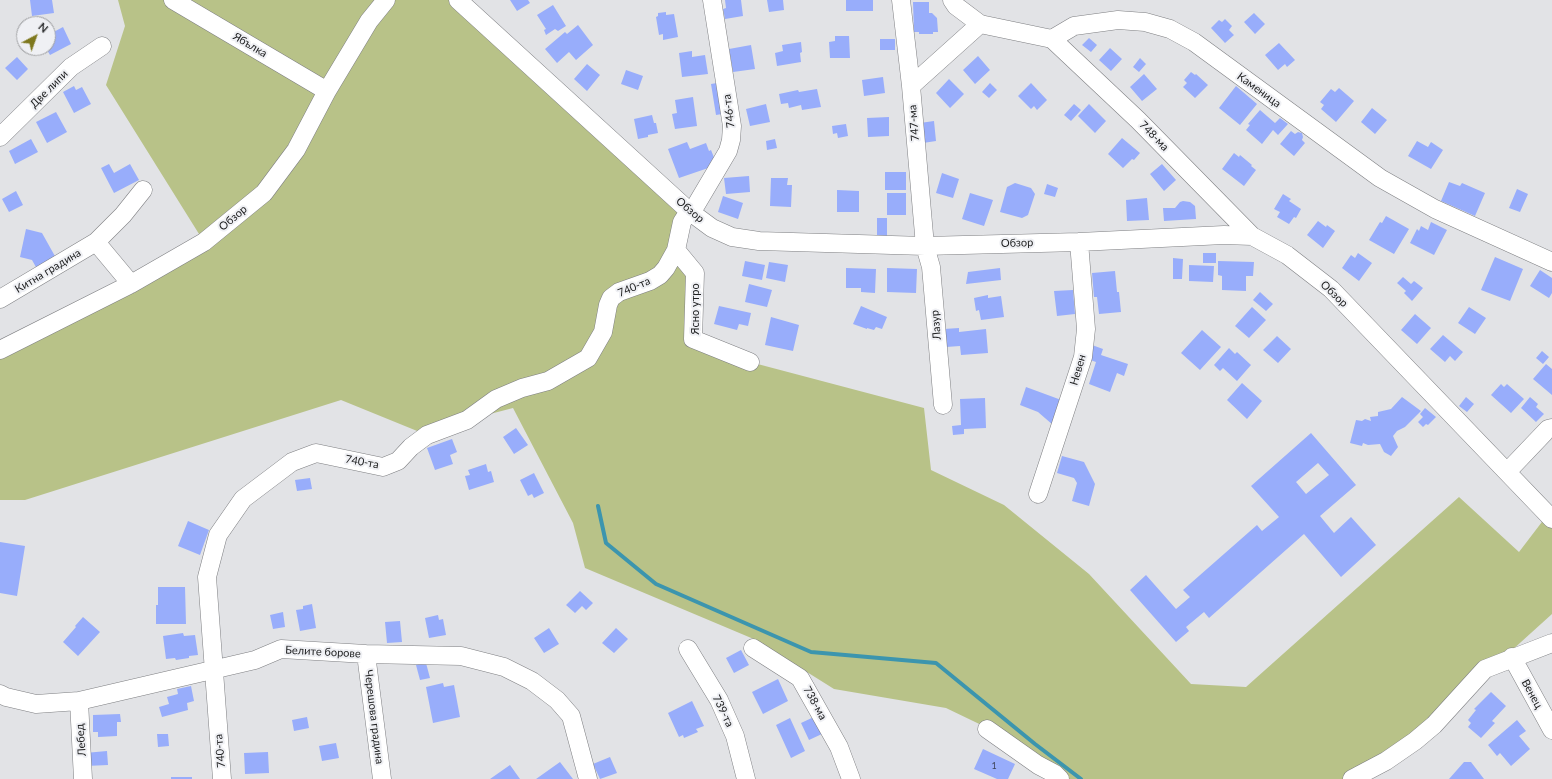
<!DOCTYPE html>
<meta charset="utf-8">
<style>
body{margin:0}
#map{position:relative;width:1552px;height:779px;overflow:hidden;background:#e2e3e6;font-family:Lato,sans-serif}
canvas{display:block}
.north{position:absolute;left:16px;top:16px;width:40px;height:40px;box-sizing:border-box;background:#eff0f4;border:1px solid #9d9ea0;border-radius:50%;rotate:41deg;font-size:11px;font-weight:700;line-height:16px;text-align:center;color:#212223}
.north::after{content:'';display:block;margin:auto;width:14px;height:18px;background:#7e781e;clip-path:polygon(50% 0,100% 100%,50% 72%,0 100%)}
</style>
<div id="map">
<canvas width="1552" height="779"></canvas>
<div class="north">N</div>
</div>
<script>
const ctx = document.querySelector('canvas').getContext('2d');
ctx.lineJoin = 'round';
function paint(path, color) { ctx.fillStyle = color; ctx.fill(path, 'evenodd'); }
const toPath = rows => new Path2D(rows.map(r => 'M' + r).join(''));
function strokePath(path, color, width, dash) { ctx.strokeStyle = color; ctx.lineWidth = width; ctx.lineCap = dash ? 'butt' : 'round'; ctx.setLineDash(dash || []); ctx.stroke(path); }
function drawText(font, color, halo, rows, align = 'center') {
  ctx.font = font + ' Lato,sans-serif'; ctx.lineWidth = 4; ctx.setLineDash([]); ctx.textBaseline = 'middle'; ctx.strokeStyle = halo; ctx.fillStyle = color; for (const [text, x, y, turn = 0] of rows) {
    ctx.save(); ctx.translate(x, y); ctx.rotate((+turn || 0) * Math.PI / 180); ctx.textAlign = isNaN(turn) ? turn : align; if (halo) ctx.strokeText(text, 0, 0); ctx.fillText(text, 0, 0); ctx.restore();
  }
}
paint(toPath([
 [118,0,458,0,689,211,676,250,695,273,693,339,750,362,924,408,931,470,1004,505,1089,574,1191,684,1246,687,1459,497,1519,552,1548,514,1552,520,1552,614,1406,746,1347,779,1060,779,998,733,946,708,834,689,756,640,585,568,573,523,513,408,467,420,427,435,341,400,25,500,0,500,0,350,204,242,106,85,125,26]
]), '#b8c288');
strokePath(toPath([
 [598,506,606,543,656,584,811,652,936,663,1035,744,1081,779]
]), '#3c95ae', 4);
paint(toPath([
 [30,0,52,0,54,13,32,16],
 [510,0,528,0,530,3,517,11],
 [725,0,741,0,743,16,725,19,723,9,726,8],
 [767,0,783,0,784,10,769,12],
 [846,0,873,0,873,11,846,11],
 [913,2,929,2,929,13,932,13,937,18,938,32,933,32,933,34,919,34,919,32,914,32],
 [553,5,566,26,558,31,555,29,546,35,544,30,546,29,537,15],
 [666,12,666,15,674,14,678,37,663,40,663,34,659,35,656,17,658,16,658,13],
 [1254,13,1265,24,1255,34,1244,22],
 [1225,19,1232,26,1229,30,1234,35,1225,43,1211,28,1219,20,1222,22],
 [578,25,593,45,576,60,569,52,557,63,545,49,565,32,567,34],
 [63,27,71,44,50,55,46,48,48,48,48,35],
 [835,36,849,36,850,58,830,58,829,42,835,41],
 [1089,38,1097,45,1091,52,1082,45],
 [880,39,895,39,895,50,880,50],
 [801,42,802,52,800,53,801,62,777,66,775,53,783,51,782,45],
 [1279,43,1295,60,1287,67,1285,64,1278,70,1265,55],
 [751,45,755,69,733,72,729,49],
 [1110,48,1122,59,1111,71,1099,60],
 [692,51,692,57,705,55,708,74,682,77,679,53],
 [978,56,990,70,975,84,963,70],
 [17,57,28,69,17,80,5,68],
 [1140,58,1146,64,1139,72,1133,67],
 [587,64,600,75,587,91,574,79],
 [626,70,643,76,638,90,621,84],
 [1191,72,1195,75,1196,74,1208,85,1195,98,1183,87,1187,83,1184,80],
 [1144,74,1157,89,1142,101,1130,87],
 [883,77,885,93,864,96,862,80],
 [949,79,964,94,950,108,936,93],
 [723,82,728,113,716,115,711,84],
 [990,83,997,90,989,98,982,92],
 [1031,83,1047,100,1037,110,1034,106,1031,109,1018,96],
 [74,86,76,90,82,87,91,104,74,113,63,92],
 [1236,86,1257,104,1240,125,1219,108],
 [1339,88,1354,101,1336,122,1321,109,1324,105,1320,102,1331,89,1335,92],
 [817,89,821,107,802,110,801,105,789,108,788,103,781,104,779,94,798,90,799,92],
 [693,97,697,126,675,129,672,114,677,113,675,100],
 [766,104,770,122,750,126,746,109],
 [1074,104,1081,110,1071,121,1064,115],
 [1089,104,1106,121,1095,133,1078,116],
 [1372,108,1387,120,1375,134,1361,122],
 [1260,110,1275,123,1280,118,1288,124,1278,135,1273,130,1262,144,1246,130,1250,125,1248,124],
 [56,112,67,132,47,143,36,122],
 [652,115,654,123,656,123,658,133,648,135,648,137,638,139,634,119],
 [889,117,889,136,868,137,867,118],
 [934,121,936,141,923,143,920,123],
 [846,124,848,136,838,138,837,133,833,134,832,126],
 [1291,131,1295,134,1298,132,1302,133,1303,137,1302,140,1305,143,1294,156,1280,144],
 [1122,138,1140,153,1134,160,1132,159,1123,168,1108,154],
 [31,139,38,152,15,164,9,151],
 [775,139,777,148,767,150,766,141],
 [1417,141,1428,147,1431,142,1443,150,1431,169,1408,156],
 [687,142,690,149,706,143,709,151,711,150,717,165,679,178,668,149],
 [1234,153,1239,157,1240,155,1252,165,1251,166,1256,170,1244,186,1222,169],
 [109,164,114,173,130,164,139,180,114,193,101,168],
 [1162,164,1176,180,1164,191,1150,174],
 [885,172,906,172,906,190,885,190],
 [942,173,959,179,953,198,936,193],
 [749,176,750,192,726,194,724,178],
 [771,178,788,178,787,185,792,185,791,207,770,206],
 [1449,182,1460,186,1462,183,1485,193,1475,216,1441,201],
 [1015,183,1031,188,1035,194,1028,215,1022,218,1000,212,1007,187],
 [1047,184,1058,188,1055,197,1044,194],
 [1517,189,1528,194,1520,212,1509,208],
 [837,190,859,191,859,212,837,212],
 [16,191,23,205,9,212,2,199],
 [887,193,906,193,906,215,887,215],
 [970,193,993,200,984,226,962,219],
 [1283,194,1291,199,1289,201,1301,209,1296,218,1294,217,1289,224,1277,217,1280,212,1274,209],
 [723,196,743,203,738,219,718,212],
 [1147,198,1149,220,1127,221,1126,200],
 [1183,201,1190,202,1195,206,1196,219,1164,221,1163,208,1175,208,1180,202],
 [1386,216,1409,229,1394,254,1369,240,1380,222,1382,223],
 [877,218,887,218,887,237,877,237],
 [1318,221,1326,227,1327,225,1335,231,1323,248,1307,235],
 [1431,222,1447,230,1434,255,1410,243,1417,229,1419,231,1421,226,1428,230],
 [26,229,42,233,56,258,37,269,32,260,20,257],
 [1203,253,1216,253,1216,263,1203,263],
 [1358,253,1372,263,1359,281,1342,268,1351,255,1355,258],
 [1495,257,1523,269,1510,301,1481,290],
 [1173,258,1183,259,1182,279,1173,279],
 [745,261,765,265,762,280,742,276],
 [1218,261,1254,262,1253,276,1246,276,1246,291,1222,290,1222,276,1218,275],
 [769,262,788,265,785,282,766,278],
 [1189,265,1214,266,1213,282,1189,281],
 [846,268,876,269,875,293,861,292,861,288,846,288],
 [887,268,917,269,916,293,887,292],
 [1000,268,1001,280,966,284,968,272],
 [1540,270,1552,278,1552,293,1549,298,1530,286],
 [1115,271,1117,292,1119,292,1121,312,1099,314,1097,297,1094,297,1092,273],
 [1403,277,1411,284,1414,281,1423,288,1412,301,1404,293,1406,291,1397,283],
 [749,284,772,290,767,307,745,302],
 [1073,290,1075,314,1057,316,1054,291],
 [1260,292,1273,304,1266,311,1253,300],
 [988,295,988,298,1001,296,1004,317,981,320,979,310,976,311,974,298],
 [719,306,751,313,748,326,739,324,737,330,714,324],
 [861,306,887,317,882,329,876,327,874,330,867,328,867,329,853,324],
 [1252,307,1266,320,1249,338,1235,326],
 [1469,307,1486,318,1475,334,1458,323],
 [1415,314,1431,328,1417,344,1401,330],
 [771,317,799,325,793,351,765,345],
 [959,328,959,332,986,329,988,353,961,355,960,346,946,347,944,329],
 [1202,330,1221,347,1200,370,1181,353],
 [1443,335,1463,352,1455,361,1450,356,1445,362,1430,349],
 [1277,336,1291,349,1278,363,1263,350],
 [1092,345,1103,349,1101,355,1128,364,1124,376,1117,373,1110,392,1089,384,1096,362,1087,359],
 [1229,348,1235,354,1237,352,1251,365,1237,381,1223,368,1220,371,1214,365],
 [1542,351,1549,357,1543,364,1536,358],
 [1546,364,1552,369,1552,395,1533,379],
 [1242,383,1262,401,1247,419,1227,400],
 [1501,384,1504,387,1507,384,1524,399,1511,413,1491,395],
 [1026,387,1064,401,1053,425,1038,412,1020,405],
 [1402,397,1421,411,1405,427,1397,431,1393,436,1398,447,1391,456,1384,452,1380,444,1368,445,1363,443,1362,446,1350,443,1356,420,1362,421,1365,419,1371,421,1370,417,1378,416,1378,412,1391,409],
 [1466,397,1474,404,1467,412,1459,406],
 [1530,397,1538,404,1536,407,1544,414,1536,422,1521,408],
 [985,398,986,428,964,429,964,434,953,435,952,426,961,425,960,399],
 [1425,408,1436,417,1428,425,1426,424,1423,427,1418,422,1423,417,1420,414],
 [516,428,528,445,514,454,503,437],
 [1311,433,1356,485,1320,516,1334,533,1351,517,1376,545,1341,577,1304,534,1209,618,1204,612,1186,627,1189,631,1176,642,1130,590,1146,575,1176,609,1190,597,1183,590,1257,525,1262,531,1279,517,1251,486],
 [1318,463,1329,475,1306,494,1296,482],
 [452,439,457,452,450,455,453,464,435,470,427,448],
 [1062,456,1084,462,1095,484,1089,506,1072,501,1077,483,1074,478,1057,473],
 [486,464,488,472,491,471,494,482,469,490,465,476,470,475,468,470],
 [534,473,544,493,534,498,532,494,528,496,520,480],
 [310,478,312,489,297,491,295,480],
 [188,521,209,530,200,555,178,546],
 [0,542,25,546,17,596,0,593],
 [158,587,185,587,186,624,156,624,156,605,158,605],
 [580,591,593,603,586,610,582,606,575,613,566,605],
 [312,604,316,628,300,631,296,610,303,609,303,606],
 [283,612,285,627,273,629,270,615],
 [438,615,439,620,443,619,446,635,429,638,425,618],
 [83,617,100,632,78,656,63,642,76,627,75,626],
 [400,621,402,642,387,643,385,622],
 [549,628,559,644,544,653,534,638],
 [616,628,628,639,614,653,602,643],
 [183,633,184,636,195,635,198,655,189,656,189,658,176,660,175,658,166,659,163,636],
 [741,650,749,665,734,673,726,658],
 [426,663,430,678,420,680,416,665],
 [778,679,788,701,763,714,752,692],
 [443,683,444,687,454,685,460,717,433,723,426,687],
 [191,686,194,701,187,703,188,710,162,717,159,707,169,704,167,697,178,694,177,689],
 [1491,692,1506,706,1492,721,1495,723,1481,738,1468,727,1471,723,1468,720,1476,710,1474,709],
 [692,701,704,726,696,729,698,732,684,738,683,735,679,737,668,713],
 [120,714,121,722,117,722,117,736,98,737,98,732,93,732,93,715],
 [816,716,824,733,809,740,801,723],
 [307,717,309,728,294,731,292,720],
 [790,718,805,751,791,758,776,725],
 [1517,720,1526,731,1519,736,1530,749,1511,766,1500,753,1497,756,1488,745],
 [157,734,168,734,169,746,158,747],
 [336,743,339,758,322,761,319,746],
 [983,749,1015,764,1008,779,997,779,974,769],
 [107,751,108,765,86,766,85,753],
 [268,752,269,773,245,774,244,753],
 [610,757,617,773,600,779,593,764],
 [560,762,573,779,536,779],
 [1464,762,1471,762,1484,779,1449,779],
 [510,765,520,779,490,779],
 [171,777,192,777,192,779,171,779]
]), '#98adfb');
const minor = toPath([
 [173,0,327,91],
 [458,0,689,211,712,228,732,237,759,241,925,246,1079,242,1224,235,1252,236,1287,255,1331,289,1552,519],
 [901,0,911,86,925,246,931,267,943,405],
 [952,0,956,6,980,24,1052,39,1074,26,1118,20,1145,22,1170,29,1194,42,1380,178,1435,209,1552,262],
 [1052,39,1138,120,1252,236],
 [911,86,980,24],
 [0,137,71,67,102,46],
 [96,242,131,284],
 [676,250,695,273,693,339,750,362],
 [0,299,96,242,123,215,143,190],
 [0,350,131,284,204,242,264,193,296,150,327,91,369,21,386,0],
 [1507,472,1548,429,1552,428],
 [1038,494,1083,357,1086,329,1079,242],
 [753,648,800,678,839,747,851,779],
 [688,649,719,700,735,736,746,779],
 [366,654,382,779],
 [1512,657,1552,730],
 [0,694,6,697,36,704,79,701,255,660,281,649,366,654,461,656,504,667,532,681,557,700,571,716,588,779],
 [79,701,83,779],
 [987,729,1038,765,1055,774,1060,779],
 [222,779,207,577,218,535,243,499,292,462,316,453,383,467,398,461,411,447,427,435,467,420,496,399,522,388,548,381,588,358,603,332,608,305,611,298,619,292,650,281,660,275,666,268,676,250,682,222,689,211,696,205,728,151,731,140,732,126,712,0],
 [1352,779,1386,761,1415,741,1434,725,1485,669,1552,643]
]);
strokePath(minor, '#7e7f82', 19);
strokePath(minor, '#fff', 18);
drawText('9px', '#3f4559', null, [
 ["1",994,766]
]);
drawText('11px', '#212223', '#eff0f4', [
 ["Ябълка",250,45,31],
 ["Две липи",49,89,-45],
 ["Каменица",1259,90,36],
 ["746-та",729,111,-97],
 ["747-ма",914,123,-95],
 ["748-ма",1154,136,46],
 ["Обзор",690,210,40],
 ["Обзор",233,218,-40],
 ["Обзор",1017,243,-2],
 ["Китна градина",48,271,-31],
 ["740-та",634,287,-23],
 ["Обзор",1334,294,43],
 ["Ясно утро",695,309,-90],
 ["Лазур",936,325,-95],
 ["Невен",1078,370,-74],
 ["740-та",362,462,10],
 ["Белите борове",323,652,3],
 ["Венец",1532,694,61],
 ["738-ма",815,703,61],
 ["739-та",723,711,64],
 ["Черешова градина",374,717,83],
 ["Лебед",81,740,-94],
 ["740-та",220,751,-95]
]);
</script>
